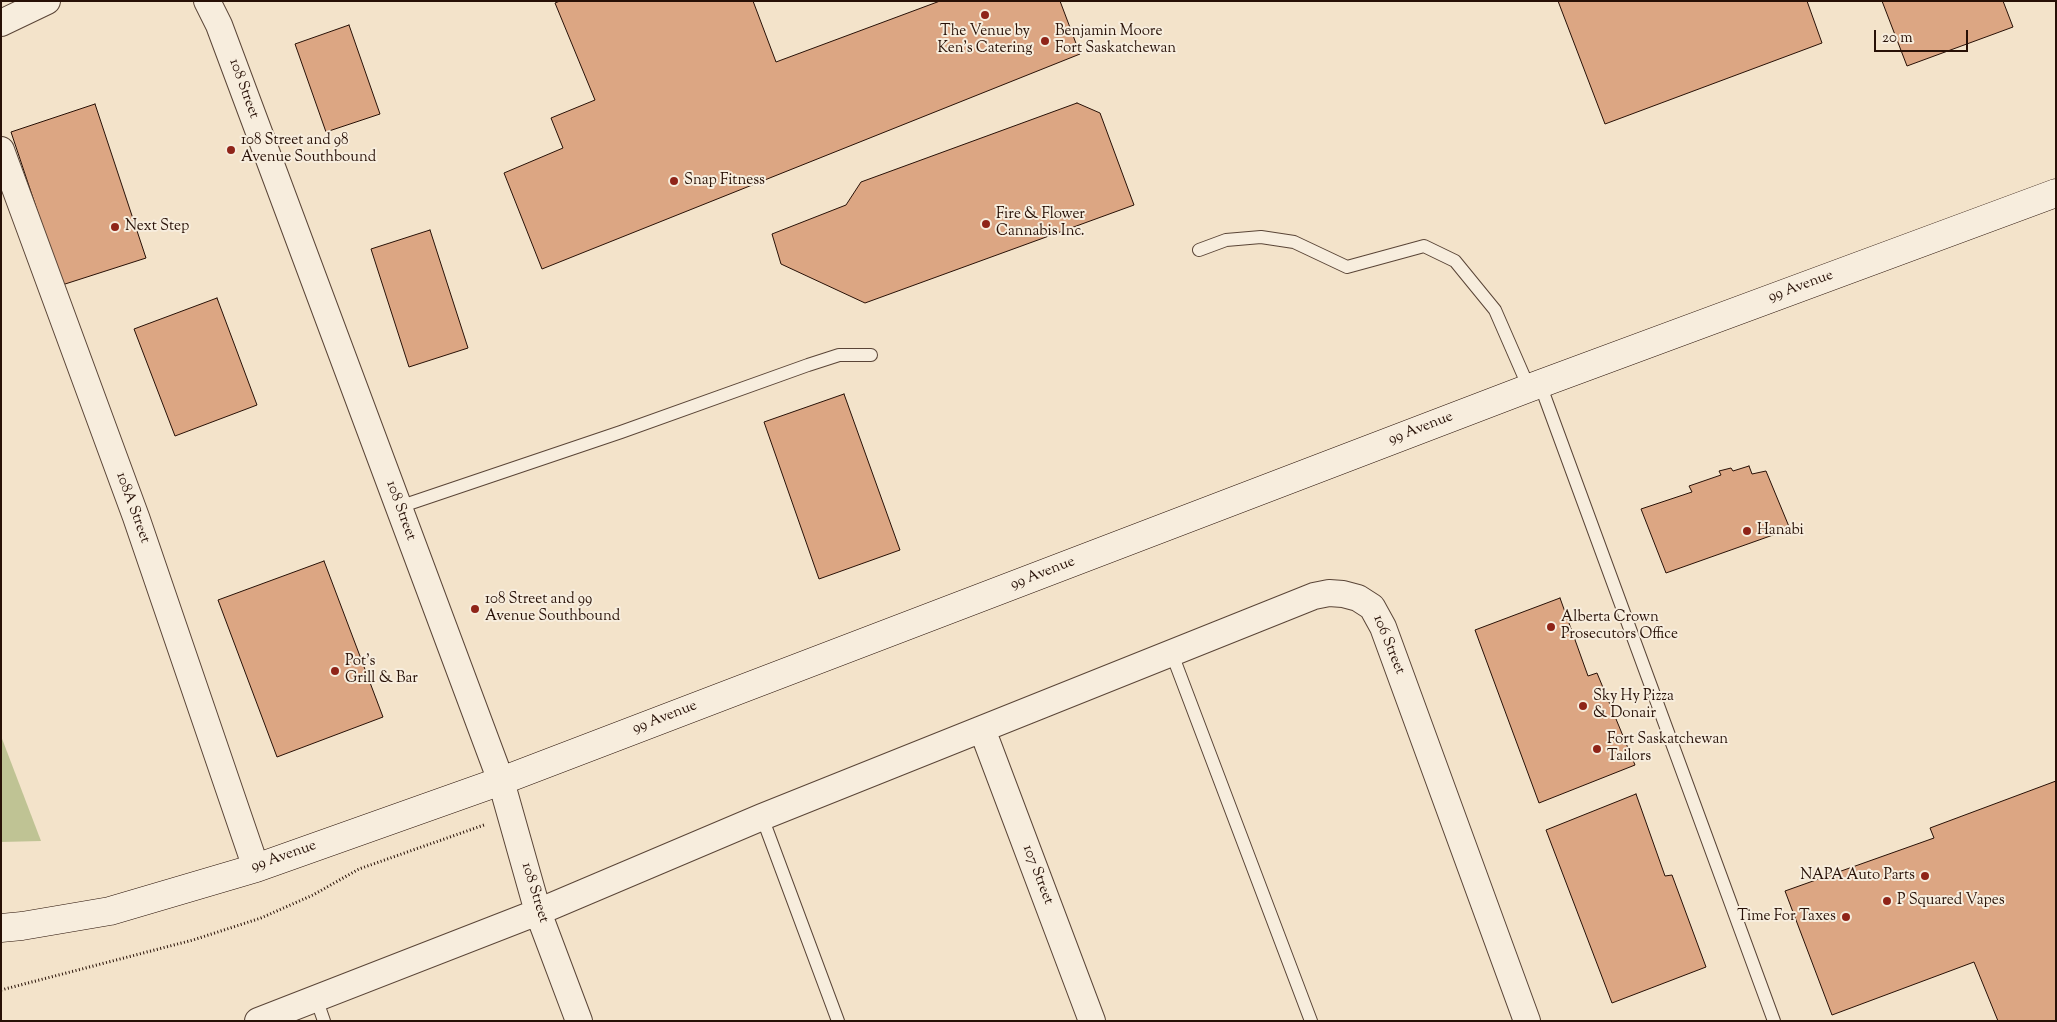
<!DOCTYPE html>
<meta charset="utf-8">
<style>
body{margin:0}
#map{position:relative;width:2057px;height:1022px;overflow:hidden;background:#f3e3ca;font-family:"Sorts Mill Goudy",serif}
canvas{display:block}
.frame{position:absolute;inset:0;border:2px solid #271006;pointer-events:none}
.scale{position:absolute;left:1874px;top:30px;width:94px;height:22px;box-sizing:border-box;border:2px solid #271006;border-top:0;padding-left:6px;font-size:15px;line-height:18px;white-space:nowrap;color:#271006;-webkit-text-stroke:4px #f7eddd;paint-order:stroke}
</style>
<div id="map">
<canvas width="2057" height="1022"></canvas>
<div class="frame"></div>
<div class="scale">20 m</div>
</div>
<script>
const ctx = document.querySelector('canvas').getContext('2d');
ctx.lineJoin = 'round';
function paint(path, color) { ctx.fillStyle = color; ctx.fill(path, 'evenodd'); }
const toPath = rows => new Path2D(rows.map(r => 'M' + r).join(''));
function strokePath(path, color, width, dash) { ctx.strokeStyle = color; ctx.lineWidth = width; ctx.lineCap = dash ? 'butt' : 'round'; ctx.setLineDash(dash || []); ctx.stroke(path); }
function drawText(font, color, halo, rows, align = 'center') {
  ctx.font = font + ' "Sorts Mill Goudy",serif'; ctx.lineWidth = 4; ctx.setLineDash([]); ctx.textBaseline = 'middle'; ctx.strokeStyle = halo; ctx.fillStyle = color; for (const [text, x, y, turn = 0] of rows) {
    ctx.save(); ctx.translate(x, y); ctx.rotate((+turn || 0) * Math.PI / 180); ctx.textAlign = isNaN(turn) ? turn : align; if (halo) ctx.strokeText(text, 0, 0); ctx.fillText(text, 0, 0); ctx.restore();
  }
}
paint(toPath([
 [1,736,41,841,1,842]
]), '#bfc394');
const building = toPath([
 [560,1,753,1,776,62,940,1,1060,1,1080,54,542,269,504,173,563,148,551,118,595,100,555,3,560,1],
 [1558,1,1807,1,1822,43,1605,124,1558,1],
 [1882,1,2003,1,2013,27,1907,66,1882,1],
 [349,25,380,114,326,132,295,44,349,25],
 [1077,103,1100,113,1134,205,865,303,781,264,772,234,846,205,861,182,1077,103],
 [95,104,146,258,62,285,11,132,95,104],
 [430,230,468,348,409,367,371,249,430,230],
 [217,298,257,405,175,436,134,329,217,298],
 [844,394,900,550,819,579,764,422,844,394],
 [1749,466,1752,474,1766,471,1790,529,1666,573,1641,509,1692,492,1689,486,1721,475,1719,471,1731,468,1733,471,1749,466],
 [324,561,383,717,277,757,218,600,324,561],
 [1560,598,1588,676,1597,673,1635,765,1539,803,1475,630,1560,598],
 [2056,781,2056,1021,1998,1021,1974,962,1832,1015,1785,891,1934,838,1930,828,2056,781],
 [1636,794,1665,876,1672,875,1706,967,1612,1003,1546,830,1636,794]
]);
paint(building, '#dca683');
strokePath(building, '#271006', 1);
const lane = toPath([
 [1199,250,1226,240,1261,237,1294,242,1347,267,1424,246,1455,261,1495,310,1529,388],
 [1540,384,1774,1021],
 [399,507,621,432,808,365,839,355,871,355],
 [1172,654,1311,1021],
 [762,817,838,1021],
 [316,998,324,1021]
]);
const street = toPath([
 [207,1,219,25,501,781,538,912,579,1021],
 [1,23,47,1],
 [1,150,136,517,256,868],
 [982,729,1092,1021],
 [258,1021,538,912,762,817,1314,596,1329,593,1343,594,1358,598,1372,607,1383,627,1527,1021]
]);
const secondary = toPath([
 [1,928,22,926,110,911,256,868,501,781,1529,388,2056,193]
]);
strokePath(lane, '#5a4537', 14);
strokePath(street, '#5a4537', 28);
strokePath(secondary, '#271006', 29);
strokePath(toPath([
 [1,990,193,940,261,918,313,895,359,869,484,825]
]), '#271006', 3, [1, 2.5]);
strokePath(lane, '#f7eddd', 12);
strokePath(street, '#f7eddd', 26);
strokePath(secondary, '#f7eddd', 28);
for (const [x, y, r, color] of [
 [985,15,5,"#8f2418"],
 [1045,41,5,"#8f2418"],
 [231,150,5,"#8f2418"],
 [674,181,5,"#8f2418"],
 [986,224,5,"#8f2418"],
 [115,227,5,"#8f2418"],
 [1747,531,5,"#8f2418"],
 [475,609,5,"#8f2418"],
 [1551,627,5,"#8f2418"],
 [335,671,5,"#8f2418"],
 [1583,706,5,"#8f2418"],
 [1597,749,5,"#8f2418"],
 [1925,876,5,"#8f2418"],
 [1887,901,5,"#8f2418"],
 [1846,917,5,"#8f2418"]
]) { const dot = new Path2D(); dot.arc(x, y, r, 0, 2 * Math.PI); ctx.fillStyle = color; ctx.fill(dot); strokePath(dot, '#f7eddd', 2); }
drawText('15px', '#271006', '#f7eddd', [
 ["The Venue by",985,32,"center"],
 ["Ken’s Catering",985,49,"center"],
 ["Benjamin Moore",1055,32],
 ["Fort Saskatchewan",1055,49],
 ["108 Street and 98",241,141],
 ["Avenue Southbound",241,158],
 ["Snap Fitness",684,181],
 ["Fire & Flower",996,215],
 ["Cannabis Inc.",996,232],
 ["Next Step",125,227],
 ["Hanabi",1757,531],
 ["108 Street and 99",485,600],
 ["Avenue Southbound",485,617],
 ["Alberta Crown",1561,618],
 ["Prosecutors Office",1561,635],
 ["Pot's",345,662],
 ["Grill & Bar",345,679],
 ["Sky Hy Pizza",1593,697],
 ["& Donair",1593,714],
 ["Fort Saskatchewan",1607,740],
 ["Tailors",1607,757],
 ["NAPA Auto Parts",1915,876,"right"],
 ["P Squared Vapes",1897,901],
 ["Time For Taxes",1836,917,"right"]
], 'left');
drawText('15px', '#271006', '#f7eddd', [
 ["108 Street",243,89,70],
 ["99 Avenue",1801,287,-20],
 ["99 Avenue",1421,429,-21],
 ["108A Street",132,508,70],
 ["108 Street",400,511,70],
 ["99 Avenue",1043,574,-21],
 ["106 Street",1388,645,68],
 ["99 Avenue",665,718,-21],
 ["99 Avenue",284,857,-19],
 ["107 Street",1037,875,69],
 ["108 Street",534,893,73]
]);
</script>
